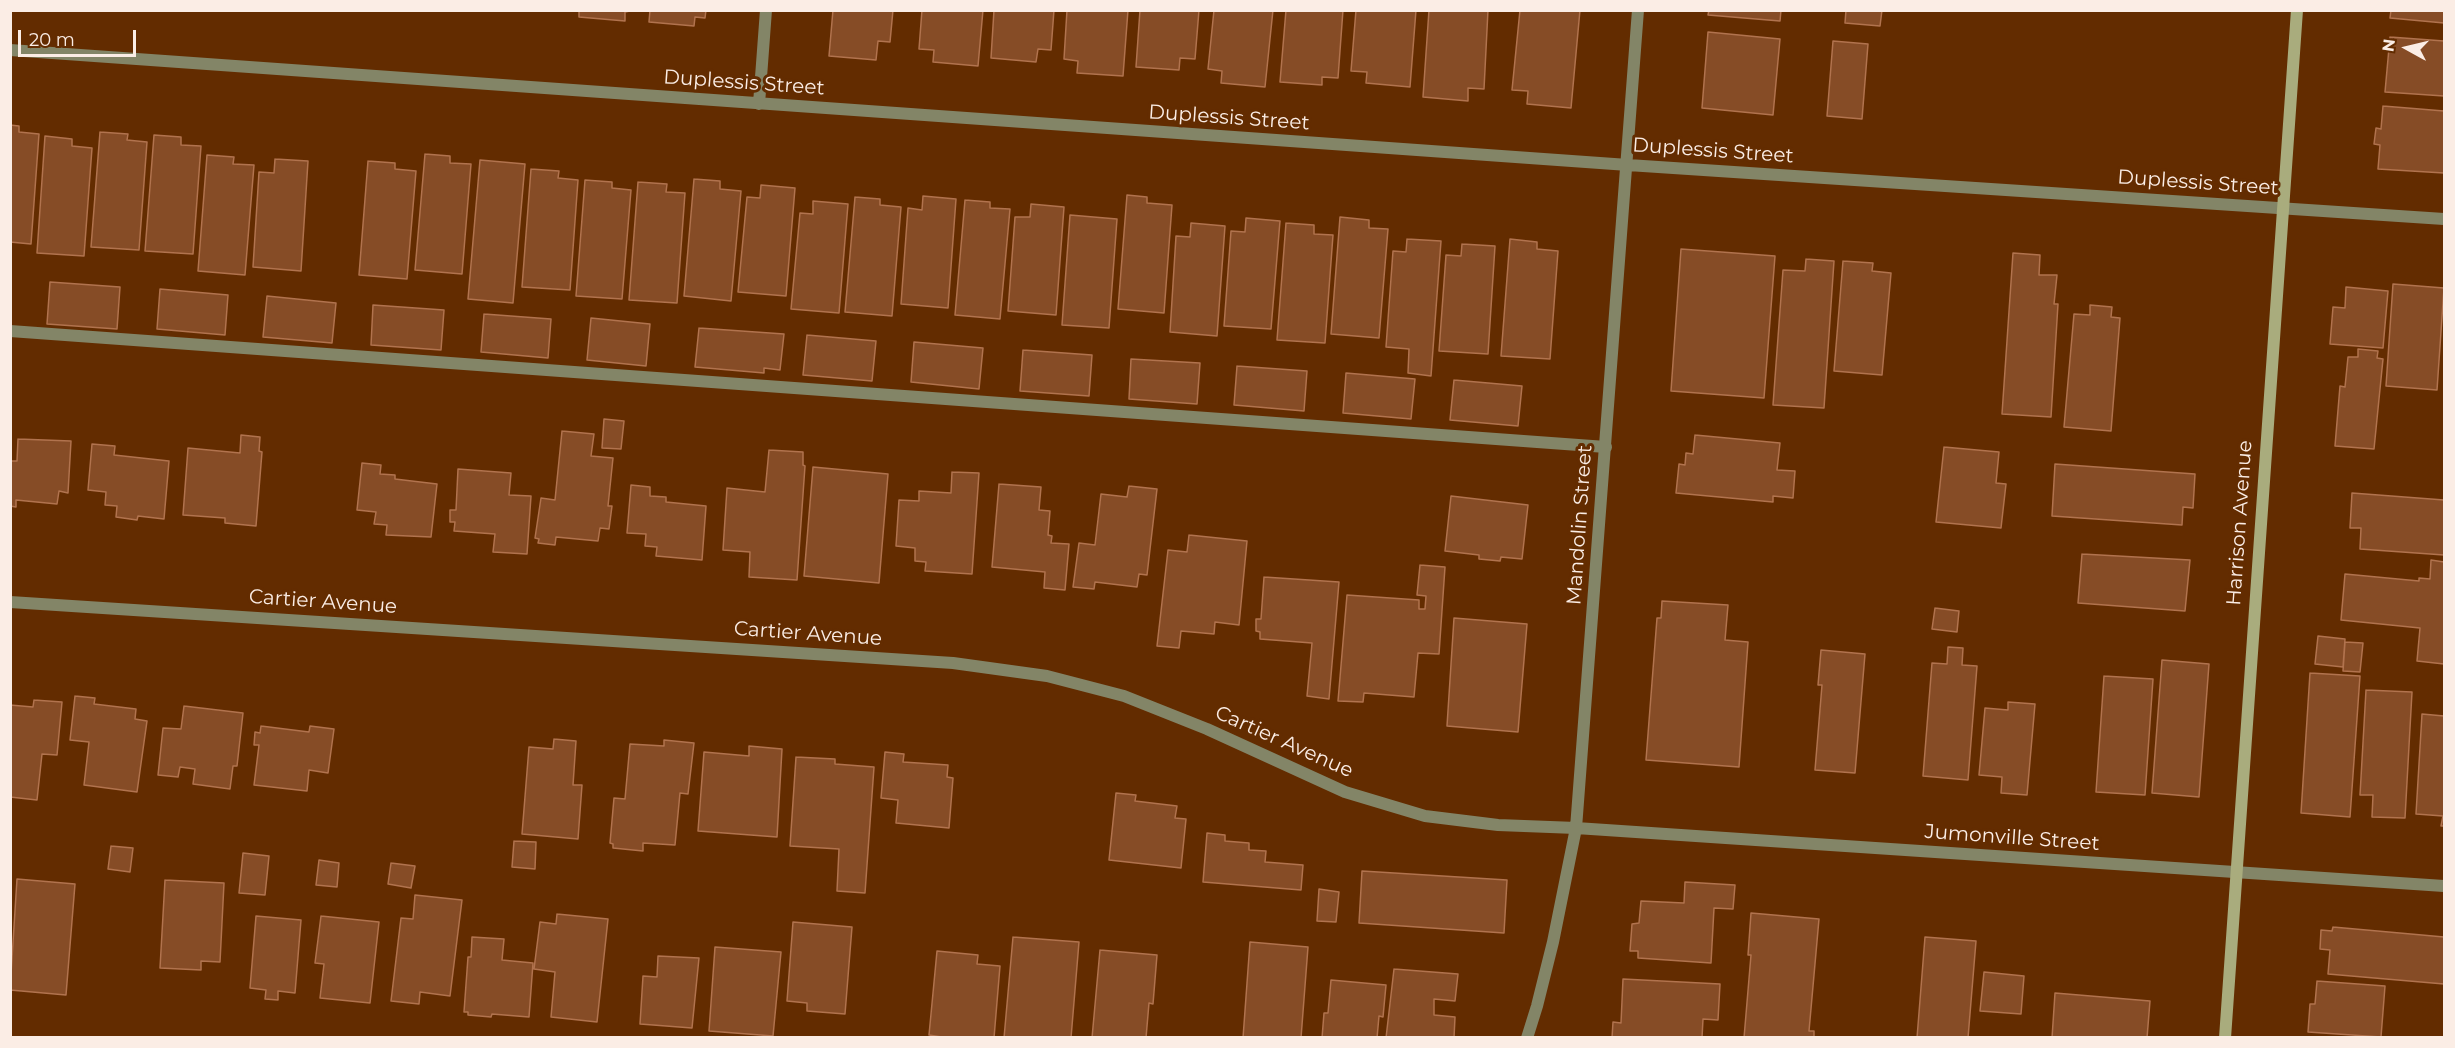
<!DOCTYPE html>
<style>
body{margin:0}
#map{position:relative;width:2455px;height:1048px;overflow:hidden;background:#632c00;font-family:Montserrat,sans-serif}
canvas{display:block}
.frame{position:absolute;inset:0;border:12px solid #fbede5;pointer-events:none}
.north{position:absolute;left:2377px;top:18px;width:60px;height:60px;-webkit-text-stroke:4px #632c00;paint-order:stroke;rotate:278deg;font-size:16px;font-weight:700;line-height:24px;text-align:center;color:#fbede5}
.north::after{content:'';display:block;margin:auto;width:21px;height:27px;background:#fbede5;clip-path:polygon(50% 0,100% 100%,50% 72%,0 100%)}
.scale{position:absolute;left:18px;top:30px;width:118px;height:27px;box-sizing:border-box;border:3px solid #fbede5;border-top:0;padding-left:8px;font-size:18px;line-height:21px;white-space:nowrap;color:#fbede5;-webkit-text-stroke:4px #632c00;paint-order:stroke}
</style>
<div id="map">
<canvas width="2455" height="1048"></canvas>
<div class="frame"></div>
<div class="north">N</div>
<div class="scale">20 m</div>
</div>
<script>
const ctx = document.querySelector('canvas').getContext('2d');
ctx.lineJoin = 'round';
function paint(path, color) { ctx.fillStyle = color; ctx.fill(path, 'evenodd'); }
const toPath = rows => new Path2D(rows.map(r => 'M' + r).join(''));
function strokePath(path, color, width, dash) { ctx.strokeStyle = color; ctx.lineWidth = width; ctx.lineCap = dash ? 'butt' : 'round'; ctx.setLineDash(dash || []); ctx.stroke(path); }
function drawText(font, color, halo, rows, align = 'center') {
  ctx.font = font + ' Montserrat,sans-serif'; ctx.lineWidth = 6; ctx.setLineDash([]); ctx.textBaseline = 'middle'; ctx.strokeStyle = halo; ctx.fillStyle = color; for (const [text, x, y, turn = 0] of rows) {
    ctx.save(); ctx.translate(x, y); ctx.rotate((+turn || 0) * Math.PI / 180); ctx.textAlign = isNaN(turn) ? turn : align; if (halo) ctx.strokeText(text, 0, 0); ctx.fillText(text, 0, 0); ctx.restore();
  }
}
const building = toPath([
 [579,10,635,10,625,12,625,21,579,17,579,10],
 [650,10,706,10,705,18,695,17,694,26,649,22,650,10],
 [833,10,893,10,890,42,878,41,876,60,829,56,833,10],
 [922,10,983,10,978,66,933,62,934,50,919,49,922,10],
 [994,10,1054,10,1051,50,1038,49,1036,62,991,58,994,10],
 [1067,10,1128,10,1123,76,1077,73,1078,61,1064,59,1067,10],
 [1140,10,1199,10,1195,59,1180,58,1179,70,1136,67,1140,10],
 [1214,10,1273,10,1265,87,1221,83,1222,71,1208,69,1214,10],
 [1286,10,1343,10,1338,78,1322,77,1322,85,1280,82,1286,10],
 [1356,10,1416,10,1410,87,1366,83,1367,72,1351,71,1356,10],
 [1429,10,1488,10,1484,89,1468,88,1468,101,1423,97,1429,10],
 [1520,10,1580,10,1571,108,1527,104,1528,91,1512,90,1520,10],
 [1709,10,1781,10,1780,21,1708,15,1709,10],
 [1846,10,1882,10,1880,26,1845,23,1846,10],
 [2391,10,2444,10,2444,23,2390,18,2391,10],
 [1708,32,1780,39,1773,115,1702,108,1708,32],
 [2390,37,2444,41,2444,96,2385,92,2390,37],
 [1833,41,1868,44,1862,119,1827,116,1833,41],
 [2383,106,2444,111,2444,173,2378,169,2380,145,2374,144,2376,128,2381,129,2383,106],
 [10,125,19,126,19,132,39,134,31,244,10,242,10,125],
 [100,132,128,134,127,140,147,142,139,250,91,247,100,132],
 [154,135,181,137,181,145,201,146,193,254,145,251,154,135],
 [45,136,72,139,72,146,92,148,84,256,37,253,45,136],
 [425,154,450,156,450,163,471,164,462,274,415,270,425,154],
 [207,155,234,157,233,164,254,165,245,275,198,271,207,155],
 [275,159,308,161,301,271,253,267,259,172,274,173,275,159],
 [480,160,525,164,513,303,468,299,480,160],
 [368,161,395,163,395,169,416,171,407,279,359,275,368,161],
 [531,169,559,171,558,178,578,180,570,290,522,287,531,169],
 [694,179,720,181,720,189,741,191,731,301,684,296,694,179],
 [585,180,612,182,612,188,631,190,622,299,576,296,585,180],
 [638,182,667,184,666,192,685,193,677,303,629,300,638,182],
 [761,185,795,188,786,296,738,292,747,197,760,198,761,185],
 [1127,195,1147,197,1147,203,1172,205,1164,313,1118,309,1127,195],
 [923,196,956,199,948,308,901,304,908,208,922,210,923,196],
 [855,197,880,199,880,205,901,207,892,316,845,312,855,197],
 [965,200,990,202,990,208,1010,209,1000,319,955,315,965,200],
 [813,201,848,204,839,313,791,309,800,213,813,214,813,201],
 [1031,204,1064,207,1056,315,1008,311,1015,217,1030,217,1031,204],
 [1070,215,1117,219,1109,328,1062,325,1070,215],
 [1340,217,1369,220,1369,228,1388,229,1379,338,1331,334,1340,217],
 [1246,218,1280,221,1271,329,1224,326,1231,231,1245,232,1246,218],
 [1191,223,1225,226,1217,336,1170,332,1176,236,1190,237,1191,223],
 [1286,223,1314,225,1314,234,1333,235,1325,343,1277,340,1286,223],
 [1407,239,1441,241,1431,376,1408,373,1409,349,1386,347,1393,251,1406,252,1407,239],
 [1510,239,1537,242,1537,249,1558,251,1550,359,1501,356,1510,239],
 [1462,244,1495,246,1488,354,1439,351,1446,255,1461,256,1462,244],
 [1681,249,1775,256,1764,398,1671,391,1681,249],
 [2013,253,2040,255,2039,275,2057,275,2054,304,2058,304,2051,417,2002,414,2013,253],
 [1806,259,1834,261,1824,408,1773,405,1783,270,1805,271,1806,259],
 [1843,261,1873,263,1872,271,1891,273,1882,375,1834,371,1843,261],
 [50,282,120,287,117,329,47,324,50,282],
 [2393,284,2444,288,2437,390,2386,386,2393,284],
 [2346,287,2388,291,2383,348,2330,344,2333,307,2345,308,2346,287],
 [160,289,228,295,225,335,157,329,160,289],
 [267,296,336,303,332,343,263,337,267,296],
 [373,305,444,310,441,350,371,345,373,305],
 [2090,305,2112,307,2111,317,2120,318,2111,431,2064,427,2074,314,2090,315,2090,305],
 [484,314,551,319,548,358,481,352,484,314],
 [591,318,650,324,646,366,587,360,591,318],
 [699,328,784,334,780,370,764,368,764,373,695,367,699,328],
 [807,335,876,341,872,381,803,375,807,335],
 [914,342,983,348,979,389,911,382,914,342],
 [2358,349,2378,351,2377,358,2383,359,2374,449,2335,446,2340,386,2345,387,2348,357,2358,357,2358,349],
 [1023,350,1092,355,1089,396,1020,391,1023,350],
 [1131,359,1200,363,1197,404,1129,399,1131,359],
 [1237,366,1307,371,1304,411,1234,405,1237,366],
 [1346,373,1415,379,1411,419,1343,413,1346,373],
 [1454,380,1522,386,1518,426,1450,420,1454,380],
 [604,419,624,421,621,449,602,448,604,419],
 [562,431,594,434,591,456,613,458,608,506,612,506,609,529,600,528,598,541,556,537,555,545,538,543,539,539,535,538,541,498,555,500,562,431],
 [241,435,260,437,259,451,262,452,256,526,225,523,225,518,183,515,188,448,240,453,241,435],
 [1695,435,1780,443,1777,470,1795,471,1793,498,1773,496,1773,502,1676,493,1679,464,1685,465,1686,453,1693,454,1695,435],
 [18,439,71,441,68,493,59,491,57,504,16,500,16,507,10,506,10,461,17,461,18,439],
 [92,444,115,446,114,455,169,461,164,519,138,516,137,520,116,517,117,506,105,505,106,492,88,490,92,444],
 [1944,447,1999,452,1996,483,2006,484,2001,528,1936,522,1944,447],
 [769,450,803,452,803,465,805,466,797,580,749,577,750,552,723,550,727,488,765,492,769,450],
 [362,463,381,465,380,474,395,475,395,479,437,484,431,537,386,535,387,525,374,524,376,512,357,510,362,463],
 [2055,464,2195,474,2193,508,2183,507,2182,525,2052,516,2055,464],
 [813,467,888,474,879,583,804,576,813,467],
 [458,469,511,473,509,495,531,496,527,554,493,552,495,534,454,531,455,522,450,522,450,510,456,510,458,469],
 [952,472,979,473,972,574,925,571,926,562,915,561,915,548,896,546,899,500,919,501,919,491,951,493,952,472],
 [999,484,1041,487,1039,510,1050,511,1048,535,1052,536,1051,543,1069,544,1065,590,1044,588,1045,572,992,567,999,484],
 [631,485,650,487,650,496,666,497,666,502,706,506,702,560,656,556,657,547,645,546,646,534,627,533,631,485],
 [1129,486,1157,489,1147,575,1139,574,1137,587,1095,582,1094,589,1073,587,1079,543,1095,545,1101,494,1127,497,1129,486],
 [2352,493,2444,500,2444,555,2360,549,2361,528,2350,528,2352,493],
 [1451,496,1528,505,1522,559,1501,557,1500,561,1479,559,1479,555,1445,551,1451,496],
 [1189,535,1247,541,1239,625,1215,622,1214,634,1181,631,1179,648,1157,646,1168,550,1187,552,1189,535],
 [2082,554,2190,560,2185,611,2078,603,2082,554],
 [2431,560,2444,562,2444,664,2417,661,2420,628,2341,620,2345,574,2419,581,2419,578,2430,579,2431,560],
 [1420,565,1445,567,1439,654,1418,653,1414,697,1364,693,1363,702,1338,701,1347,595,1419,600,1419,609,1425,609,1426,596,1417,595,1420,565],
 [1264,577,1339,582,1329,699,1307,696,1312,643,1260,639,1260,632,1256,631,1256,619,1261,619,1264,577],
 [1662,601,1728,605,1725,640,1748,642,1739,767,1646,760,1657,618,1661,618,1662,601],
 [1935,608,1959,611,1957,632,1932,629,1935,608],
 [1454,618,1527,624,1518,732,1447,726,1454,618],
 [2318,636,2345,639,2343,667,2315,664,2318,636],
 [2345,642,2363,643,2360,672,2343,671,2345,642],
 [1948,647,1963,648,1962,665,1977,666,1968,780,1923,776,1932,663,1947,664,1948,647],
 [1821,650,1865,654,1855,773,1815,770,1822,685,1818,685,1821,650],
 [2162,660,2209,664,2199,797,2152,793,2162,660],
 [2310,673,2360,676,2350,817,2301,813,2310,673],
 [2104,676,2153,679,2145,795,2096,792,2104,676],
 [2366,690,2412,692,2405,818,2372,817,2373,795,2360,795,2366,690],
 [75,696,95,698,94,704,136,709,135,719,147,721,137,792,84,785,89,742,70,740,75,696],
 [34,700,62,702,57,755,42,754,37,800,10,797,10,705,33,707,34,700],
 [2008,702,2035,704,2027,795,2001,793,2002,777,1979,775,1985,708,2008,710,2008,702],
 [184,706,243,713,237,766,233,766,230,789,193,784,195,769,180,767,178,777,158,775,163,728,181,729,184,706],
 [2422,714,2444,716,2444,826,2441,826,2443,816,2416,814,2422,714],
 [261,726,309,732,310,726,334,729,328,773,309,770,307,791,254,785,259,745,254,745,255,732,260,733,261,726],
 [554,739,576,741,573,785,582,785,578,839,522,834,529,747,553,749,554,739],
 [664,740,694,743,688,794,680,793,675,845,643,843,643,851,613,848,613,844,610,843,614,798,625,799,630,744,664,746,664,740],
 [749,746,782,749,777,837,698,831,704,752,749,756,749,746],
 [885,752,904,754,903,762,948,765,947,777,953,778,949,828,896,823,898,800,881,798,885,752],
 [796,757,835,759,835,764,874,767,865,893,837,891,839,849,790,846,796,757],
 [1116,793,1136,795,1135,801,1177,806,1175,818,1186,819,1181,868,1109,860,1116,793],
 [1207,833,1225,835,1225,841,1249,843,1249,850,1266,851,1265,862,1303,865,1301,890,1203,882,1207,833],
 [514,841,536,842,535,869,512,867,514,841],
 [111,846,133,848,130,872,108,869,111,846],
 [243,853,269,856,265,895,239,893,243,853],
 [319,860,339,863,337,887,316,885,319,860],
 [391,863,415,866,411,888,388,884,391,863],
 [1362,871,1507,880,1504,933,1359,923,1362,871],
 [17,879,75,884,66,995,10,990,17,879],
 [165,880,224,883,220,962,201,961,201,970,160,968,165,880],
 [1685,882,1735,885,1733,909,1714,908,1711,963,1638,958,1638,951,1630,951,1632,924,1639,923,1641,901,1684,903,1685,882],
 [1319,889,1339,892,1336,922,1317,921,1319,889],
 [415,895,462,900,450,996,420,992,419,1004,391,1001,401,918,413,919,415,895],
 [1751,913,1819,919,1809,1031,1814,1031,1814,1038,1744,1038,1751,955,1748,955,1751,913],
 [557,914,608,919,597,1022,551,1017,555,972,534,969,540,922,556,924,557,914],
 [256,916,301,920,295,993,278,991,278,1000,265,999,266,990,250,988,256,916],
 [321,916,379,922,370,1003,320,998,324,964,315,963,321,916],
 [793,922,852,927,845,1014,807,1011,807,1003,787,1001,793,922],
 [2333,927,2444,937,2444,984,2328,974,2330,950,2320,949,2321,930,2332,931,2333,927],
 [472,937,504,939,502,960,533,963,529,1017,492,1014,491,1017,468,1015,468,1012,464,1012,468,957,471,957,472,937],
 [1013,937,1079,942,1071,1038,1004,1038,1013,937],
 [1925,937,1976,941,1968,1038,1917,1038,1925,937],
 [1250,942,1308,947,1301,1038,1243,1038,1250,942],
 [715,947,781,952,773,1036,709,1031,715,947],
 [1100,950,1157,955,1153,1004,1149,1003,1146,1038,1092,1038,1100,950],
 [937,951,978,955,977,964,1000,966,994,1038,948,1038,929,1035,937,951],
 [658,956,699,958,692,1028,640,1024,643,976,657,977,658,956],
 [1394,969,1458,974,1455,1001,1434,999,1434,1015,1455,1017,1454,1038,1386,1038,1394,969],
 [1984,972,2024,976,2021,1014,1980,1011,1984,972],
 [1623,979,1720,984,1718,1020,1703,1019,1702,1038,1612,1038,1613,1022,1621,1023,1623,979],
 [1331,980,1386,985,1383,1017,1379,1016,1377,1038,1322,1038,1324,1013,1328,1013,1331,980],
 [2317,981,2385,986,2381,1037,2308,1032,2310,1004,2315,1004,2317,981],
 [2055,993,2150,1001,2147,1038,2052,1038,2055,993]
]);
paint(building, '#864c26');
strokePath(building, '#b1734e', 1.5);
strokePath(toPath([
 [10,331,1606,447]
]), '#838567', 12);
strokePath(toPath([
 [10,50,1628,165,2444,219],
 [759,104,766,10],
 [10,602,953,663,1047,676,1124,696,1207,729,1345,792,1425,816,1498,825,1576,828,2444,886],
 [1527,1038,1537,1006,1553,942,1576,828,1638,10]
]), '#838567', 12);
strokePath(toPath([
 [2225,1038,2297,10]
]), '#a9ac7d', 12);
drawText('20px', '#fbede5', '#632c00', [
 ["Duplessis Street",744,83,4],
 ["Duplessis Street",1229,118,4],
 ["Duplessis Street",1713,151,4],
 ["Duplessis Street",2198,183,4],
 ["Harrison Avenue",2240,523,-86],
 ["Mandolin Street",1580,525,-86],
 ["Cartier Avenue",323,602,4],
 ["Cartier Avenue",808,634,4],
 ["Cartier Avenue",1284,742,24],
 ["Jumonville Street",2012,838,4]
]);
</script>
